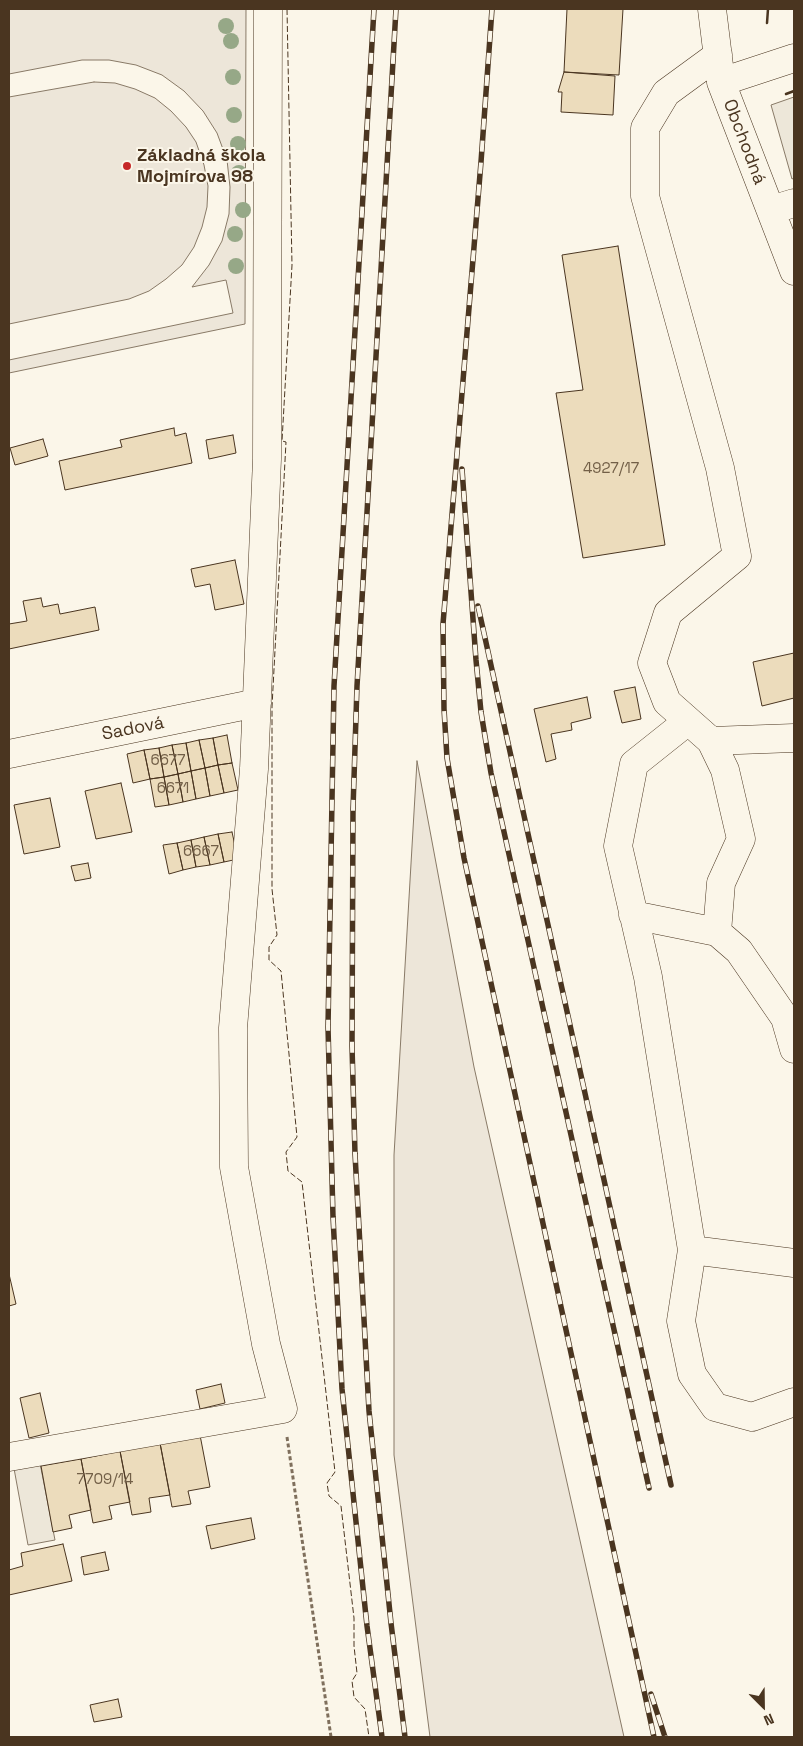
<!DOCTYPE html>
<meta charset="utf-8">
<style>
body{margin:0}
#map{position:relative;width:803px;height:1746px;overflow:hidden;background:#fbf6e9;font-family:"Space Grotesk",sans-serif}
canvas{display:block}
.frame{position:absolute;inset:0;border:10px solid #4a3520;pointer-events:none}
.north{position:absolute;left:738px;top:1681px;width:50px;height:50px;-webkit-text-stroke:4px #fbf6e9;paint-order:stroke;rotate:157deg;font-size:14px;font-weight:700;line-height:20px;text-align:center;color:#4a3520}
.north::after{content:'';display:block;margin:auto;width:18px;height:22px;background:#4a3520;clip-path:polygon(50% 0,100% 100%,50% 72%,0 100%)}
</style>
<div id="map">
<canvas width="803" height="1746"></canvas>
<div class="frame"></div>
<div class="north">N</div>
</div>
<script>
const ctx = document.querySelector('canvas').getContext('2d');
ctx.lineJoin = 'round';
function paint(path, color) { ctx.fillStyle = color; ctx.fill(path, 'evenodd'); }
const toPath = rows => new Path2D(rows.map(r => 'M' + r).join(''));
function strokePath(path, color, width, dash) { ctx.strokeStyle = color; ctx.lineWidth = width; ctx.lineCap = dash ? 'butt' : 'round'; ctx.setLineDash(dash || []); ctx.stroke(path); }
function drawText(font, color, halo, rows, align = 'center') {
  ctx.font = font + ' "Space Grotesk",sans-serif'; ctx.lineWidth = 4; ctx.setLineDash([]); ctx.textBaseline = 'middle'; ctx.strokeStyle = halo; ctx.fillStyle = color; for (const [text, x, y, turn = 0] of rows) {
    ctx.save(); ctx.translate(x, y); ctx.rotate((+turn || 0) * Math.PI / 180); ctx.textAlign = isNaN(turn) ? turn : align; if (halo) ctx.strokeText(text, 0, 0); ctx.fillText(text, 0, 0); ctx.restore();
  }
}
const green = toPath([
 [9,9,246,9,245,324,9,373,9,360,233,313,226,280,192,287,209,265,222,241,229,214,230,187,227,160,217,133,203,111,184,91,162,75,136,65,109,60,82,60,9,74,9,9],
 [94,82,115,83,135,89,155,98,171,111,186,127,196,142,204,165,208,186,207,207,202,227,194,247,182,265,166,279,149,291,129,299,9,324,9,97,94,82],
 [417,761,474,1067,624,1737,430,1737,394,1455,394,1155,417,761]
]);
paint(green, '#ede6d9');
strokePath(green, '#887966', 1);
const parking = toPath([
 [794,97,794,178,792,179,771,105,794,97],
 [39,1458,55,1540,28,1545,13,1463,39,1458]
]);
paint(parking, '#ede7d9');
strokePath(parking, '#887966', 1);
const building = toPath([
 [567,9,623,9,619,75,564,72,567,9],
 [564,72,615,76,613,115,561,112,562,92,558,92,564,72],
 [618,246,665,545,583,558,556,393,583,390,562,255,618,246],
 [174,428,175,436,186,433,192,463,65,490,59,461,122,447,120,440,174,428],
 [233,435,236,453,209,459,206,440,233,435],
 [43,439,48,456,15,465,10,448,43,439],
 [235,560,244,604,215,610,210,584,195,587,191,569,235,560],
 [41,598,43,607,58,604,60,614,95,607,99,630,9,649,9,624,27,621,23,601,41,598],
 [794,653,794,698,762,706,753,662,794,653],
 [635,687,641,719,622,723,614,691,635,687],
 [587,697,591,718,571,723,572,730,551,734,556,759,546,762,534,709,587,697],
 [227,735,232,763,218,765,213,738,227,735],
 [213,738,218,765,205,768,199,740,213,738],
 [199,740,205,768,191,771,186,743,199,740],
 [186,743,191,771,178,774,172,745,186,743],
 [172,745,178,774,164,777,159,748,172,745],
 [159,748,164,777,150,779,144,750,159,748],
 [144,750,150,779,133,783,127,754,144,750],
 [232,763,238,790,224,793,218,765,232,763],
 [218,765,224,793,210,796,205,768,218,765],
 [205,768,210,796,196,799,191,771,205,768],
 [191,771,196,799,183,802,178,774,191,771],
 [178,774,183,802,169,805,164,777,178,774],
 [164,777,169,805,155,807,150,779,164,777],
 [121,783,132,832,96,839,85,791,121,783],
 [50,798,60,847,24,854,14,805,50,798],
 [232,832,238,859,224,862,218,834,232,832],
 [218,834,224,862,210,865,204,837,218,834],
 [204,837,210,865,196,867,191,840,204,837],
 [191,840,196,867,183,870,177,843,191,840],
 [177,843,183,870,169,874,163,845,177,843],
 [88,863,91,878,75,881,71,866,88,863],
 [9,1274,16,1304,9,1306,9,1274],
 [221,1384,225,1403,200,1409,196,1390,221,1384],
 [40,1393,49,1433,29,1438,20,1398,40,1393],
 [200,1435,210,1487,188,1491,191,1504,172,1507,160,1443,200,1435],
 [160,1443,170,1495,149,1498,151,1512,132,1515,120,1451,160,1443],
 [120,1451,130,1502,109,1506,112,1519,93,1523,81,1459,120,1451],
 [81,1459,91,1510,69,1515,72,1528,53,1532,41,1466,81,1459],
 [251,1518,255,1539,211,1549,206,1526,251,1518],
 [63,1544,72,1581,9,1595,9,1570,23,1566,21,1553,63,1544],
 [105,1552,109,1570,84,1575,81,1557,105,1552],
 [118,1699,122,1717,94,1722,90,1705,118,1699]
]);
paint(building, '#ecdcbc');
strokePath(building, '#4a3520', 1);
const minor = toPath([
 [712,9,721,82,794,271],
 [718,55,666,93,645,128,645,196,720,468,737,556,668,613,652,663,667,702,711,741,794,738],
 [721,82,794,58],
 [771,210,794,203],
 [688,721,634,764,618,846,648,977,692,1250,681,1321,692,1374,715,1407,752,1417,794,1402],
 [711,741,725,770,741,839,721,883,717,932,739,951,785,1018,794,1049],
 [9,754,257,703],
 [633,915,717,932],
 [692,1250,794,1263],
 [9,1457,283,1409,266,1344,234,1167,233,1028,254,769,267,459,268,9]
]);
strokePath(minor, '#4a3520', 29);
strokePath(toPath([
 [287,1437,331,1737]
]), '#7f6f5c', 3, [4, 2.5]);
strokePath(minor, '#fbf6e9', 28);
const rail = toPath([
 [374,9,334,686,328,1027,333,1217,342,1389,367,1626,382,1737],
 [396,9,357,686,353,809,352,1046,355,1154,369,1411,391,1623,405,1737],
 [492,9,481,162,443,624,444,709,447,758,464,858,654,1737],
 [462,469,476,660,481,712,491,773,649,1488],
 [478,606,671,1485],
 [651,1694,665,1737]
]);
strokePath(rail, '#4a3520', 5.5);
strokePath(rail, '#fbf6e9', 4, [11]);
strokePath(toPath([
 [287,9,292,265,282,441,286,442,272,707,272,889,277,935,269,947,269,960,281,971,297,1137,286,1152,288,1171,302,1182,335,1472,327,1483,329,1496,341,1506,354,1618,354,1646,357,1673,352,1681,354,1697,365,1709,369,1737]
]), '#4a3520', 1, [6, 2.5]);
strokePath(toPath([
 [767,23,768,9],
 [786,94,794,91]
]), '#4a3520', 2.5);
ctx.fillStyle = '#96a887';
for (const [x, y] of [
 [226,26],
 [231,41],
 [233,77],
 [234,115],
 [238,144],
 [239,173],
 [243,210],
 [235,234],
 [236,266]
]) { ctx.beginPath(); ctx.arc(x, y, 8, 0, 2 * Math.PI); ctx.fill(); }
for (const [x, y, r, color] of [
 [127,166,5,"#c62828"]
]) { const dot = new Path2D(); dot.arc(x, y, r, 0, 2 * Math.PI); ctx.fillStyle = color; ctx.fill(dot); strokePath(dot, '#fbf6e9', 2); }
drawText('15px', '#725f47', null, [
 ["4927/17",611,469],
 ["6677",168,761],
 ["6671",173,789],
 ["6667",201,852],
 ["7709/14",105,1480]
]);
drawText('18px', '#4a3520', '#fbf6e9', [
 ["Obchodná",744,142,69],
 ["Sadová",133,729,-11]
]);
drawText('bold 18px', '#4a3520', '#fbf6e9', [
 ["Základná škola",137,156],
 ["Mojmírova 98",137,177]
], 'left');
</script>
